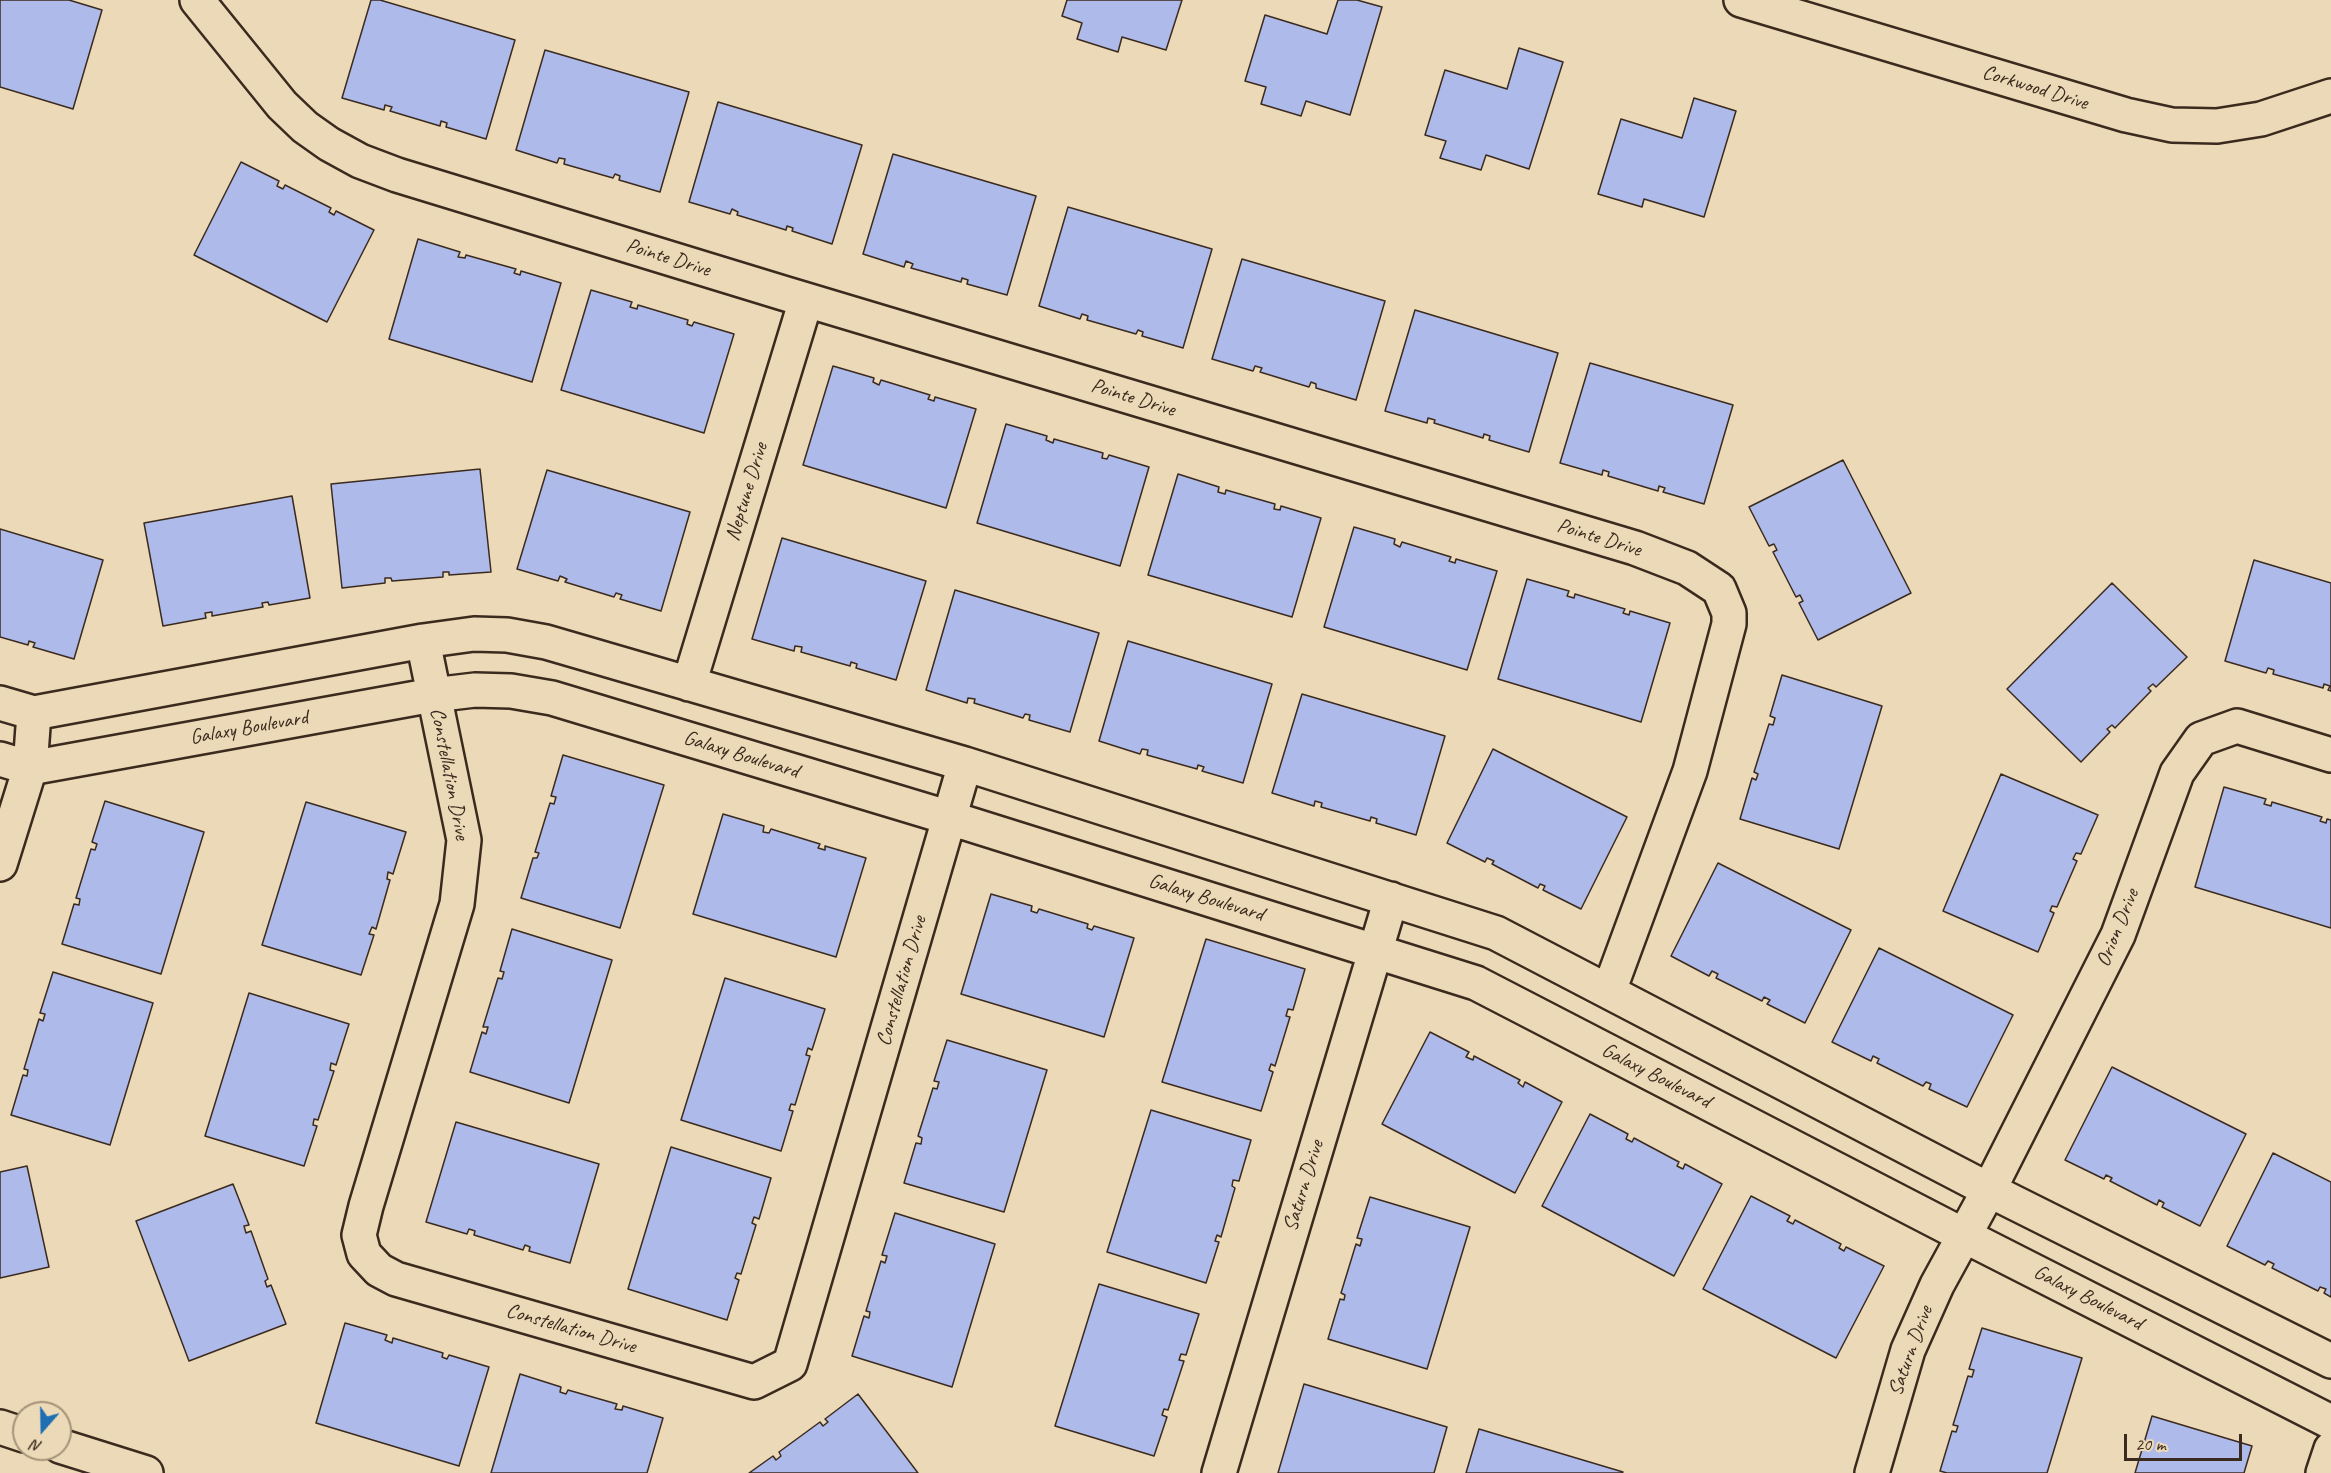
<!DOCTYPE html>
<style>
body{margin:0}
#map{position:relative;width:2331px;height:1473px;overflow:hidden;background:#ecd9b7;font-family:Caveat,sans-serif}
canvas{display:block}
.north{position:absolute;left:12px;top:1401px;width:60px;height:60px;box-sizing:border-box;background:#ecd9b7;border:2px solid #a5937a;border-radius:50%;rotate:200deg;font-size:16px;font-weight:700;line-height:24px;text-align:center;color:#3b2a1e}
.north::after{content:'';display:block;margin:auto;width:21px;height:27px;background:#1f6fb2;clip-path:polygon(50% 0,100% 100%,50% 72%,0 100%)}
.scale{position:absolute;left:2124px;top:1434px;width:118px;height:27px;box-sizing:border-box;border:3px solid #3b2a1e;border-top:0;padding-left:8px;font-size:18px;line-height:21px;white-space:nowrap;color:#3b2a1e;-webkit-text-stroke:4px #ecd9b7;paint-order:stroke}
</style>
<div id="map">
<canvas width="2331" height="1473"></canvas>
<div class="north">N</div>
<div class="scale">20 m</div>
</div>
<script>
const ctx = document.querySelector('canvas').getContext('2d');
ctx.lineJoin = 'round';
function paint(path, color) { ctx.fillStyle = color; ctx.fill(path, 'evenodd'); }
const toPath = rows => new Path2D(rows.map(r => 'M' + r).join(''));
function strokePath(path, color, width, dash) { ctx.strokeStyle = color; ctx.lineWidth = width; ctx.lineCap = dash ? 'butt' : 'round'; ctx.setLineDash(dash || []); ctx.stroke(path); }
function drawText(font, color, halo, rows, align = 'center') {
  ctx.font = font + ' Caveat,sans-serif'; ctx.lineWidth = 5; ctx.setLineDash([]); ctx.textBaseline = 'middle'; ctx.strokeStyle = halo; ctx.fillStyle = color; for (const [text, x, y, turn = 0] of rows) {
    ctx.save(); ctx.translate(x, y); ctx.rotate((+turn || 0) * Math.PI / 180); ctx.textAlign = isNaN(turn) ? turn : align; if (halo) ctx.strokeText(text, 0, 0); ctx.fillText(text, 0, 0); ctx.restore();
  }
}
const building = toPath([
 [0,0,69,0,102,10,73,109,0,87,0,0],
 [371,0,380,0,515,40,486,139,446,127,447,123,441,121,440,126,390,111,392,107,385,105,384,110,342,98,371,0],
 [1067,0,1182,0,1166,50,1122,37,1118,52,1077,39,1082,23,1062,16,1067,0],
 [1338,0,1357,0,1382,7,1350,115,1306,101,1301,116,1261,104,1266,87,1245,81,1265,15,1327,34,1338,0],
 [1519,48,1563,62,1529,169,1486,155,1481,170,1440,158,1446,141,1425,135,1445,70,1507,89,1519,48],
 [545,50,689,92,660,192,619,180,620,176,615,174,613,178,564,164,565,159,559,158,557,163,516,150,545,50],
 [1694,98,1736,111,1704,217,1644,199,1642,207,1598,194,1621,119,1682,138,1694,98],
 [718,102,862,145,832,244,792,231,793,228,787,226,786,230,737,215,738,212,732,209,730,214,689,202,718,102],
 [893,154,1036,196,1007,295,967,284,968,280,962,278,961,282,911,268,913,264,906,261,904,267,863,254,893,154],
 [241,162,279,181,277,186,283,189,285,185,331,208,329,212,334,215,336,211,374,230,327,322,194,255,241,162],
 [1068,207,1212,249,1183,348,1142,336,1143,332,1138,330,1136,334,1087,320,1088,316,1082,314,1080,319,1039,306,1068,207],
 [418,239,460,252,458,257,465,258,466,255,516,269,514,273,520,275,521,271,561,283,532,382,389,339,418,239],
 [1242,259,1385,301,1356,400,1316,388,1316,384,1311,382,1309,387,1260,372,1262,368,1255,366,1253,371,1212,359,1242,259],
 [591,290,632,302,630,307,637,309,638,305,688,320,687,324,692,326,694,322,734,334,704,433,561,390,591,290],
 [1415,310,1558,353,1529,452,1489,440,1490,436,1484,434,1483,438,1434,423,1435,420,1428,418,1427,423,1385,411,1415,310],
 [1590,363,1733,405,1704,504,1663,492,1665,488,1659,486,1658,491,1608,476,1609,472,1603,470,1602,475,1560,463,1590,363],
 [833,366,874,378,873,382,879,385,881,380,930,395,928,399,934,401,935,397,976,409,946,508,803,465,833,366],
 [1006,424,1047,436,1046,440,1053,443,1054,439,1103,453,1102,458,1107,459,1109,455,1149,467,1120,566,977,523,1006,424],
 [1843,460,1911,593,1818,640,1799,603,1803,601,1800,595,1796,597,1773,552,1777,550,1774,544,1769,546,1749,507,1843,460],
 [480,469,491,572,449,575,449,572,443,572,443,577,392,581,391,578,385,578,385,583,342,588,331,484,480,469],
 [547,470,690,512,661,611,620,599,622,595,616,593,614,597,565,582,567,579,560,576,558,581,517,569,547,470],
 [1178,474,1219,487,1218,492,1225,494,1226,490,1275,504,1274,509,1280,510,1281,506,1321,518,1292,617,1148,575,1178,474],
 [292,496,310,598,269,605,268,602,262,603,263,607,212,616,212,612,205,613,206,618,163,626,144,523,292,496],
 [1354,527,1395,539,1394,544,1400,547,1402,542,1451,557,1449,561,1455,563,1456,559,1497,571,1467,670,1324,627,1354,527],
 [0,529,103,560,74,659,33,647,35,643,29,641,28,645,0,637,0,529],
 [782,538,926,581,896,680,856,668,857,664,851,662,850,666,801,652,802,647,795,646,794,651,752,639,782,538],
 [2254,560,2331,583,2331,691,2328,690,2330,686,2324,684,2323,688,2273,674,2274,670,2268,668,2266,673,2225,661,2254,560],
 [1527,579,1569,591,1567,596,1574,598,1575,594,1625,609,1623,613,1629,615,1630,611,1670,623,1641,722,1498,679,1527,579],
 [2112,583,2187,657,2156,687,2153,684,2148,688,2151,691,2115,728,2112,725,2107,729,2110,732,2081,762,2007,689,2112,583],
 [955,590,1099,633,1070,732,1029,720,1030,715,1025,714,1023,718,974,703,975,699,968,698,967,703,926,690,955,590],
 [1128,641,1272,684,1243,783,1202,771,1204,767,1198,765,1197,769,1147,755,1148,750,1142,749,1140,754,1099,741,1128,641],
 [1782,675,1882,706,1839,849,1740,819,1752,778,1756,780,1758,774,1754,772,1769,724,1773,725,1775,718,1770,716,1782,675],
 [1302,694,1445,736,1416,835,1376,823,1377,819,1371,817,1370,821,1321,807,1322,803,1315,801,1314,806,1272,793,1302,694],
 [1493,749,1627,817,1581,909,1543,890,1545,886,1540,884,1538,888,1492,864,1494,861,1487,858,1485,862,1447,843,1493,749],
 [563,755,664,785,620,928,521,898,533,858,537,858,539,853,535,852,550,803,554,804,556,797,551,796,563,755],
 [2001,774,2098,815,2081,854,2076,853,2073,859,2077,861,2057,907,2052,906,2050,911,2054,913,2038,952,1943,911,2001,774],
 [2224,787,2266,799,2264,804,2271,806,2272,802,2322,817,2320,821,2326,823,2327,819,2331,820,2331,928,2195,887,2224,787],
 [105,801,204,832,161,974,62,944,74,904,79,905,80,899,76,898,91,849,95,850,97,844,92,842,105,801],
 [306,802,406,832,393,874,388,872,387,879,390,880,376,929,372,927,369,934,374,935,361,975,262,945,306,802],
 [723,814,764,826,763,832,769,833,771,829,820,844,818,848,825,850,825,846,866,858,836,957,693,914,723,814],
 [1718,863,1851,930,1805,1023,1767,1004,1770,1000,1764,997,1762,1001,1716,978,1718,974,1712,971,1709,976,1671,956,1718,863],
 [991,894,1032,906,1031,911,1037,913,1039,909,1088,924,1087,928,1092,930,1094,926,1134,938,1104,1037,961,994,991,894],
 [512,929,612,960,569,1103,470,1072,482,1032,486,1034,488,1027,483,1027,498,978,502,979,504,972,500,971,512,929],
 [1206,939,1305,969,1293,1010,1288,1009,1286,1016,1290,1017,1275,1066,1271,1064,1269,1070,1273,1072,1261,1111,1162,1082,1206,939],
 [1879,948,2013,1015,1967,1107,1929,1089,1931,1084,1926,1082,1923,1086,1877,1063,1879,1059,1873,1056,1871,1061,1832,1042,1879,948],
 [53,972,153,1003,110,1145,11,1115,23,1075,27,1076,28,1070,24,1069,39,1019,43,1021,45,1014,40,1013,53,972],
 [725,978,825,1009,812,1050,808,1048,806,1055,810,1056,795,1105,791,1104,789,1110,793,1111,781,1151,681,1120,725,978],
 [249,993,349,1024,336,1065,331,1063,330,1070,334,1071,318,1120,314,1119,313,1125,317,1126,304,1166,205,1136,249,993],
 [1430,1032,1469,1052,1466,1057,1473,1060,1474,1056,1520,1080,1518,1083,1523,1087,1525,1082,1562,1102,1515,1193,1382,1124,1430,1032],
 [947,1040,1047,1070,1004,1212,904,1183,916,1143,921,1144,922,1138,918,1136,933,1088,937,1089,939,1082,934,1081,947,1040],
 [2112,1067,2246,1134,2200,1226,2162,1207,2164,1203,2159,1200,2157,1205,2110,1181,2112,1178,2106,1175,2104,1179,2065,1160,2112,1067],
 [1151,1110,1251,1140,1239,1181,1233,1180,1232,1186,1235,1188,1221,1237,1217,1235,1215,1241,1219,1242,1206,1283,1107,1252,1151,1110],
 [1590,1114,1628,1134,1626,1139,1632,1142,1634,1138,1679,1162,1677,1166,1683,1169,1685,1164,1722,1184,1674,1276,1542,1206,1590,1114],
 [456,1122,599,1164,570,1263,529,1251,530,1247,525,1245,523,1250,474,1235,475,1231,469,1229,467,1234,426,1222,456,1122],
 [671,1147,771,1178,759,1219,754,1217,752,1223,756,1225,741,1274,737,1273,735,1278,739,1280,727,1320,628,1289,671,1147],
 [2273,1153,2331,1182,2331,1297,2324,1293,2326,1289,2320,1287,2318,1291,2272,1268,2274,1264,2268,1261,2265,1265,2227,1246,2273,1153],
 [27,1166,49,1267,0,1278,0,1172,27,1166],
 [233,1184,249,1225,244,1226,246,1233,251,1231,268,1279,265,1281,267,1287,271,1285,286,1324,189,1361,136,1221,233,1184],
 [1751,1196,1790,1216,1787,1221,1793,1224,1795,1220,1841,1244,1839,1248,1844,1251,1846,1247,1884,1266,1836,1358,1703,1289,1751,1196],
 [1370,1197,1470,1227,1427,1369,1328,1339,1340,1299,1344,1300,1345,1295,1341,1293,1356,1244,1360,1246,1362,1239,1357,1238,1370,1197],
 [895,1213,995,1244,952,1387,852,1356,864,1316,869,1318,870,1312,866,1311,881,1261,885,1263,887,1256,882,1255,895,1213],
 [1099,1284,1199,1314,1186,1355,1181,1354,1179,1360,1184,1361,1168,1410,1164,1409,1162,1415,1167,1417,1154,1456,1055,1426,1099,1284],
 [345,1323,387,1335,385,1340,392,1343,393,1338,443,1353,442,1357,447,1359,449,1355,489,1367,459,1466,316,1423,345,1323],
 [1982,1328,2082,1358,2047,1473,1947,1473,1940,1471,1952,1431,1956,1432,1958,1426,1953,1425,1968,1376,1972,1377,1974,1370,1969,1369,1982,1328],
 [520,1374,561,1387,560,1392,566,1394,568,1390,617,1404,615,1409,622,1410,623,1406,663,1418,647,1473,491,1473,520,1374],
 [1304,1384,1447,1427,1434,1473,1278,1473,1304,1384],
 [858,1394,918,1473,749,1473,773,1456,776,1460,781,1456,779,1452,820,1422,823,1426,828,1422,825,1419,858,1394],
 [2152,1416,2252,1446,2244,1473,2135,1473,2152,1416],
 [1479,1429,1623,1472,1622,1473,1466,1473,1479,1429]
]);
paint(building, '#adbaea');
strokePath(building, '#3b2a1e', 1.5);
const minor = toPath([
 [197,0,282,105,305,127,329,144,360,161,397,175,783,293,1635,548,1687,568,1719,589,1729,613,1729,624,1690,771,1609,991],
 [1741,0,2126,115,2172,125,2217,126,2261,119,2331,96],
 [423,641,464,840,457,904,366,1206,359,1235,364,1254,379,1270,396,1279,754,1382,790,1364,965,764],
 [689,684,806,300],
 [0,703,34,713,423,641,474,634,507,635,546,642,965,764,1496,933,1989,1190,2331,1361],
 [0,759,30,768,433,695,475,690,511,691,552,698,950,818,1476,983,1963,1235,2331,1422],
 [0,864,30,768,34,713],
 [0,1427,24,1435],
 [60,1446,146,1473],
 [1219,1473,1391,899],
 [1872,1473,1908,1350,1937,1285,1989,1190,2118,935,2177,773,2201,739,2237,726,2331,755],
 [2323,1473,2331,1449]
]);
strokePath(minor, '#3b2a1e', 38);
strokePath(minor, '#ecd9b7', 33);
drawText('21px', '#3b2a1e', '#ecd9b7', [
 ["Corkwood Drive",2035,88,17],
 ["Pointe Drive",668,258,17],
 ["Pointe Drive",1133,398,17],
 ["Neptune Drive",747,492,-73],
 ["Pointe Drive",1599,538,17],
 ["Galaxy Boulevard",249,728,-10],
 ["Galaxy Boulevard",741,755,17],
 ["Constellation Drive",449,774,79],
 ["Galaxy Boulevard",1206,898,17],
 ["Orion Drive",2118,928,-68],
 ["Constellation Drive",902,981,-74],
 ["Galaxy Boulevard",1656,1076,27],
 ["Saturn Drive",1304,1186,-73],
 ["Galaxy Boulevard",2088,1298,27],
 ["Constellation Drive",571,1329,16],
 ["Saturn Drive",1911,1351,-70]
]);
</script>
